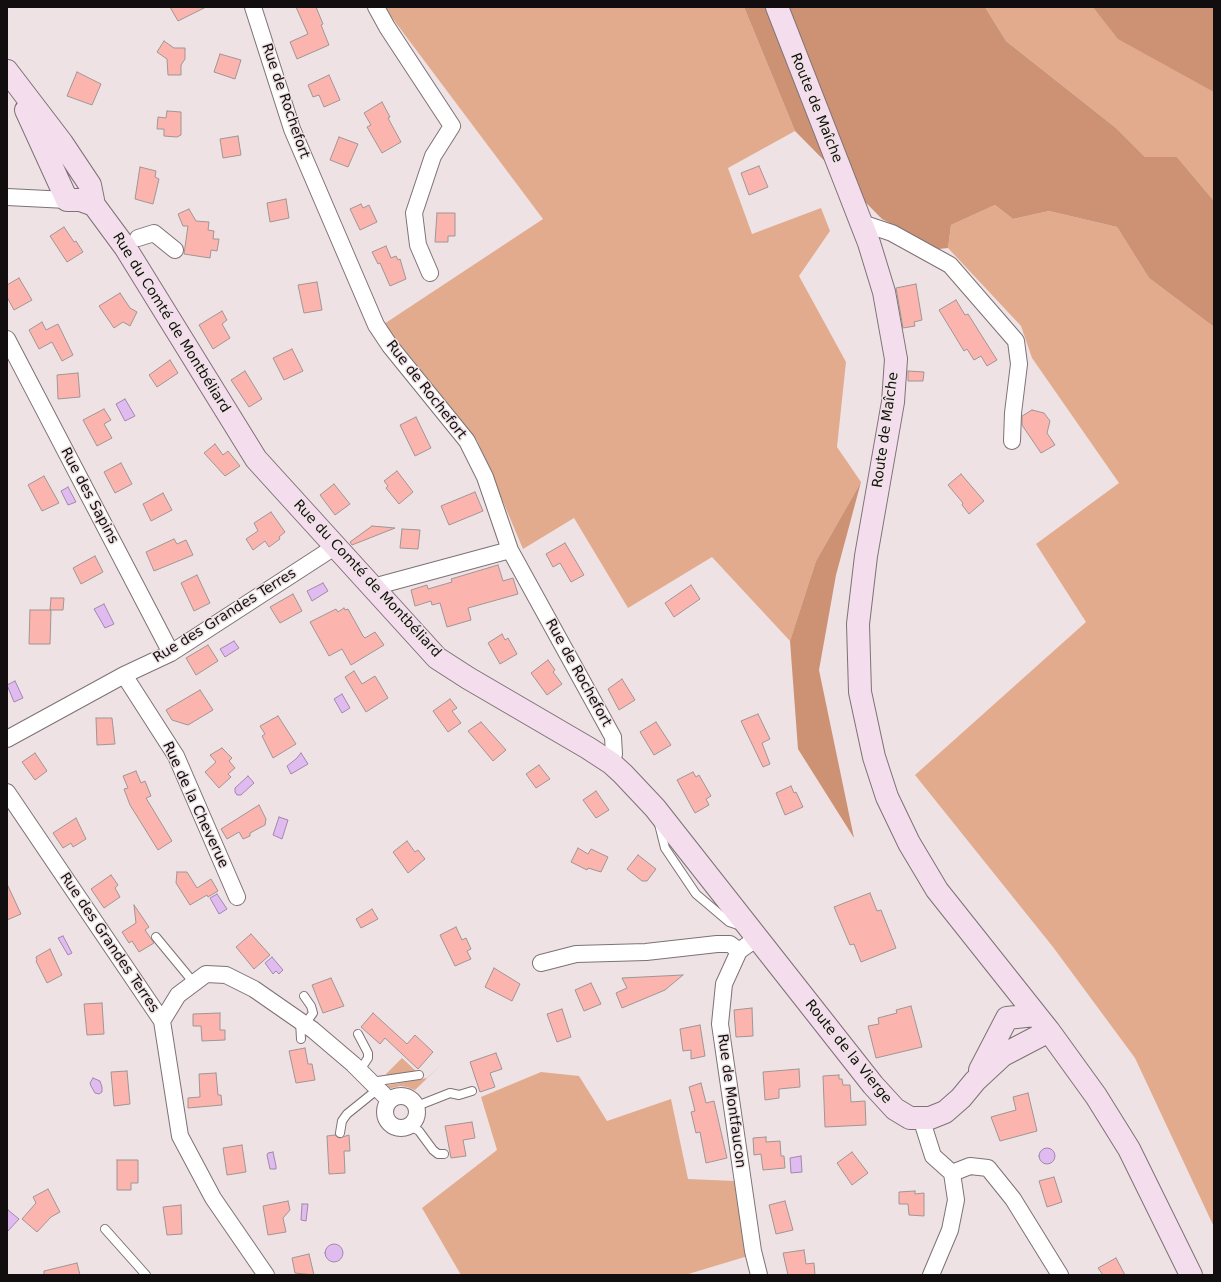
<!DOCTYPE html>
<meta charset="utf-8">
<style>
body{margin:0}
#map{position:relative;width:1221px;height:1282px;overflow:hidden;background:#eee2e5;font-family:"DejaVu Sans",sans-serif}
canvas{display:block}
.frame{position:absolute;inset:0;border:8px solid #120e0f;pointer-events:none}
</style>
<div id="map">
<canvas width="1221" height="1282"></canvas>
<div class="frame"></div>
</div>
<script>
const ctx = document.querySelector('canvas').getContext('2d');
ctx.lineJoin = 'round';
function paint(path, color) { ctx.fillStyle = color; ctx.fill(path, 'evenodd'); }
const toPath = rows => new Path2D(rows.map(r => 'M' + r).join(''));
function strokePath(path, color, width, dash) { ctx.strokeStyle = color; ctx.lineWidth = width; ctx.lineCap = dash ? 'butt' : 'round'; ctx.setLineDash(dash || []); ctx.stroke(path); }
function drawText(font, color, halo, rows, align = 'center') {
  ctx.font = font + ' "DejaVu Sans",sans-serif'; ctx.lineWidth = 3; ctx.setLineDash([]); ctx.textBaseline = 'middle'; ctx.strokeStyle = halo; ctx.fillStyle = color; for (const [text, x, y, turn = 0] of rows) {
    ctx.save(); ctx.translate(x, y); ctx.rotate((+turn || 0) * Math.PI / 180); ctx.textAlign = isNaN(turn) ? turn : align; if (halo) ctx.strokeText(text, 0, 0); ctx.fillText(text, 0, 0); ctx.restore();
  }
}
paint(toPath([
 [384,7,744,7,795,131,728,168,752,234,821,208,830,231,799,276,846,362,837,447,861,482,816,561,790,641,712,557,628,608,574,518,523,549,477,440,384,324,543,219],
 [985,7,1214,7,1214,201,1177,157,1145,157,1116,128,1006,41],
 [995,205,1013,219,1049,211,1117,227,1149,278,1214,327,1214,1227,1135,1058,1053,947,915,775,1086,622,1036,544,1119,483,1032,358,1021,326,948,248,951,225],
 [402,1058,416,1071,386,1076,386,1074],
 [444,1062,415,1090,407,1087,400,1086,388,1089,384,1086,427,1078],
 [541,1072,579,1076,607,1121,671,1099,688,1179,735,1181,748,1256,685,1275,461,1275,422,1208,497,1150,481,1097]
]), '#e2ab8d');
paint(toPath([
 [744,7,985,7,1006,41,1116,128,1145,157,1177,157,1214,201,1214,327,1149,278,1117,227,1049,211,1013,219,995,205,951,225,948,248,939,249,882,219,795,131],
 [1093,7,1214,7,1214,92,1118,39],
 [861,482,836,575,819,670,854,838,798,749,790,641,816,561]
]), '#cc9273');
const water = toPath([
 [125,399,135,416,125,421,116,404,125,399],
 [68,487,76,502,68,505,61,491,68,487],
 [323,583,328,591,312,601,307,591,323,583],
 [104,604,114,624,105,628,94,609,104,604],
 [234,641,239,648,225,657,220,649,234,641],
 [15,681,23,698,14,702,7,685,15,681],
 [342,694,350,708,342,713,334,699,342,694],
 [301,753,308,764,291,774,287,766,296,759,301,753],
 [248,776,254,783,241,795,237,795,235,792,235,788,248,776],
 [279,817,288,820,282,839,273,835,279,817],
 [217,894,227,909,219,914,210,898,217,894],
 [63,936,72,953,68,955,58,938,63,936],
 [272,957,283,970,279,974,276,971,273,974,265,963,272,957],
 [93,1078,100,1081,102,1087,102,1092,99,1094,95,1093,91,1086,90,1083,93,1078],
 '1039 1156a8 8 0 1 1 16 0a8 8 0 1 1-16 0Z',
 [273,1152,276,1166,276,1169,270,1169,267,1155,268,1153,273,1152],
 [801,1156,802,1172,791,1173,790,1158,801,1156],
 [302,1204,308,1204,306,1221,301,1220,302,1204],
 [8,1210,19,1219,7,1232,7,1211,8,1210],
 '325 1253a9 9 0 1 1 18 0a9 9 0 1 1-18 0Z'
]);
paint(water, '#e0bbf0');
strokePath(water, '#a287ac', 1);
const building = toPath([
 [170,7,206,7,178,21,170,7],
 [296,7,316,7,323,24,321,25,329,45,297,59,290,42,308,34,296,7],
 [164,41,174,48,185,48,185,59,181,65,181,75,168,75,167,59,157,52,164,41],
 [220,54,241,60,235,79,214,72,220,54],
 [77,72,101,84,92,105,67,96,77,72],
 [329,75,340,100,324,107,319,95,313,97,308,85,329,75],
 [382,102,390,117,388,118,401,142,382,153,367,127,371,125,364,113,382,102],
 [167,111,181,112,181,135,177,137,164,136,164,129,157,129,158,117,166,118,167,111],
 [238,136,241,155,223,158,220,139,238,136],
 [339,137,358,144,348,167,330,160,339,137],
 [759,166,768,187,749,195,741,173,759,166],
 [140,167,156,171,155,177,159,179,153,204,135,199,140,167],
 [286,199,289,218,270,222,267,203,286,199],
 [361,204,363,208,369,205,377,222,360,230,350,209,361,204],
 [189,209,196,221,209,222,208,230,214,231,213,239,219,239,217,251,211,250,210,258,184,254,188,226,183,226,178,214,189,209],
 [437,213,455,213,455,236,448,236,448,242,435,242,437,213],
 [64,227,74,242,76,241,83,252,67,262,50,236,64,227],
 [386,246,391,258,396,256,398,260,400,259,406,279,390,286,380,263,378,264,372,252,386,246],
 [19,278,32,300,14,310,7,297,7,285,19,278],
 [317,282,322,310,304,313,298,285,317,282],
 [916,284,922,320,914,322,915,326,903,328,896,288,916,284],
 [120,293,130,308,137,312,130,326,123,322,114,328,99,306,120,293],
 [956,300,965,315,968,314,997,360,987,366,981,356,974,360,967,349,964,351,939,310,956,300],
 [222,311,227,320,222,324,230,338,213,349,199,325,222,311],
 [42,322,46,330,58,324,73,355,62,361,52,342,39,349,29,330,42,322],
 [292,349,303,371,284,380,273,358,292,349],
 [170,360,178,373,157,387,149,375,170,360],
 [245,371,262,399,249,407,231,380,245,371],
 [908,371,924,372,923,381,908,381,908,371],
 [78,373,80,397,58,399,57,375,78,373],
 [104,409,111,420,104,424,112,438,97,446,83,420,104,409],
 [1032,410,1044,413,1050,421,1047,433,1055,445,1041,453,1022,425,1022,416,1032,410],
 [416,417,431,448,415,456,400,425,416,417],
 [215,444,223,455,228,451,240,466,225,476,204,453,215,444],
 [121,463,132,484,115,493,104,472,121,463],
 [397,471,413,492,399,504,386,488,388,486,384,481,397,471],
 [961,474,984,501,969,514,962,505,963,503,948,485,961,474],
 [44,476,59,503,42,511,28,485,44,476],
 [334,484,350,504,335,515,320,495,334,484],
 [475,492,483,511,449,525,441,506,475,492],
 [163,493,172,510,151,521,143,504,163,493],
 [271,512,285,532,279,537,280,539,269,547,265,541,253,550,246,539,258,531,254,523,271,512],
 [372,526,395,528,352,545,350,542,372,526],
 [402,529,420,530,418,549,400,548,402,529],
 [174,539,177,544,186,540,193,555,154,571,146,552,174,539],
 [565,543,584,575,571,582,560,563,553,567,546,554,565,543],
 [95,556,103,572,81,584,73,568,95,556],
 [498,565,503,581,513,578,518,594,468,608,471,620,447,627,440,603,432,605,431,601,415,606,411,590,427,585,428,589,452,582,451,579,498,565],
 [197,575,210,603,194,611,181,583,197,575],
 [691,585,700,599,674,617,665,603,691,585],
 [293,594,302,611,280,623,270,607,293,594],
 [51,598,64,598,63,610,50,610,51,598],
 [344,608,345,610,348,609,363,636,365,638,375,632,384,645,351,665,342,649,329,656,310,622,336,609,338,612,344,608],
 [30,610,51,610,50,644,29,644,30,610],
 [502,634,505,640,508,638,517,654,500,664,488,643,502,634],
 [208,645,218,661,196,675,186,658,208,645],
 [548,660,555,670,553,672,562,684,547,695,531,673,548,660],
 [354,671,362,684,375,676,388,698,366,712,345,677,354,671],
 [622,679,635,700,619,710,608,689,622,679],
 [200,690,213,710,188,725,172,720,166,710,200,690],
 [450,699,457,708,452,711,461,723,448,732,433,711,450,699],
 [758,714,770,739,762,743,770,764,763,767,741,721,758,714],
 [278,716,296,744,273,758,262,736,265,734,260,726,278,716],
 [96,718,112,718,115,744,97,745,96,718],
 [481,722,506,750,493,761,468,731,481,722],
 [656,722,671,745,654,755,640,732,656,722],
 [222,748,232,758,229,761,235,768,228,774,231,777,219,788,205,772,216,762,210,755,222,748],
 [35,753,47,771,35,780,22,762,35,753],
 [539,765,550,779,536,788,526,774,539,765],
 [136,771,141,783,145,781,151,796,146,798,172,841,158,850,130,805,124,789,128,788,123,776,136,771],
 [693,772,696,777,699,775,711,796,706,799,709,805,695,813,677,780,693,772],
 [791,786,794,793,796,792,803,807,785,815,776,793,791,786],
 [596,791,609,810,596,818,583,800,596,791],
 [259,805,266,819,265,825,250,833,250,836,243,839,239,832,227,839,221,829,259,805],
 [76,818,86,839,73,847,71,843,63,848,53,833,76,818],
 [407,841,415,852,418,850,425,859,408,873,393,852,407,841],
 [578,848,588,854,591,849,608,857,601,872,588,868,587,870,571,862,578,848],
 [638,855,656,869,647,881,642,881,627,869,638,855],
 [177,872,187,872,197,888,211,879,218,891,208,897,207,895,190,905,176,883,177,872],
 [111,875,118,885,115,888,120,897,104,908,91,889,111,875],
 [7,884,21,914,7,920,7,884],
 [870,893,877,911,881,910,896,948,861,962,854,944,850,945,834,907,870,893],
 [134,905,149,927,145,930,154,943,139,952,132,941,129,943,122,932,136,923,134,905],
 [372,909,378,919,361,928,356,919,372,909],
 [456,927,462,940,466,938,471,949,467,951,471,959,455,966,440,935,456,927],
 [251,934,270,955,254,969,236,947,251,934],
 [50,949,62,975,47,983,36,961,37,960,36,957,50,949],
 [494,968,520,984,512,1001,485,987,494,968],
 [683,975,665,990,622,1008,616,993,627,988,622,978,683,975],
 [331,978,344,1006,323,1013,312,985,331,978],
 [591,983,601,1004,584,1011,575,990,591,983],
 [102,1003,104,1034,87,1035,84,1004,102,1003],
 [911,1006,922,1047,876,1058,868,1026,879,1024,878,1018,897,1013,896,1010,911,1006],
 [752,1008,753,1036,736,1037,734,1010,752,1008],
 [562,1009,571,1037,557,1042,547,1014,562,1009],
 [220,1013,220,1030,225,1030,225,1040,202,1041,201,1026,193,1026,193,1014,220,1013],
 [373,1013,407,1044,415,1035,433,1052,418,1069,385,1038,380,1044,361,1027,373,1013],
 [700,1025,705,1056,691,1059,691,1050,683,1051,680,1029,700,1025],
 [305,1048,308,1064,312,1064,315,1080,296,1083,289,1051,305,1048],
 [496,1053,502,1069,490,1073,495,1087,480,1092,470,1062,496,1053],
 [799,1069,800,1087,779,1089,779,1098,765,1100,763,1072,799,1069],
 [127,1071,130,1104,114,1106,111,1072,127,1071],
 [216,1073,218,1095,221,1095,222,1105,188,1108,188,1098,200,1097,199,1074,216,1073],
 [839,1075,839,1079,842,1079,843,1085,850,1085,851,1102,865,1101,866,1125,825,1127,823,1076,839,1075],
 [701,1083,706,1103,714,1101,727,1158,706,1163,700,1132,696,1133,691,1112,695,1111,689,1087,701,1083],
 [1028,1093,1037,1131,1000,1141,991,1117,1016,1110,1013,1097,1028,1093],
 [472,1122,475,1138,463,1140,466,1156,451,1158,445,1126,472,1122],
 [335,1135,339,1138,349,1135,350,1151,344,1151,345,1173,329,1174,327,1136,335,1135],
 [766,1137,766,1142,780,1141,781,1156,784,1156,785,1168,763,1170,761,1154,754,1155,753,1138,766,1137],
 [242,1145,246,1172,227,1175,223,1148,242,1145],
 [852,1152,868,1173,852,1185,837,1163,852,1152],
 [117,1160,138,1160,138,1183,131,1183,131,1190,117,1190,117,1160],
 [1054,1177,1062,1202,1047,1207,1039,1181,1054,1177],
 [48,1189,60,1212,51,1217,37,1232,22,1219,36,1203,33,1197,48,1189],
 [915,1191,915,1194,924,1193,924,1216,909,1215,908,1204,899,1204,899,1192,915,1191],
 [288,1201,290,1210,283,1218,286,1232,268,1235,263,1206,288,1201],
 [785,1201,793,1230,776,1234,769,1205,785,1201],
 [181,1205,182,1234,167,1235,163,1207,181,1205],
 [804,1250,806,1264,814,1263,815,1275,788,1275,783,1253,804,1250],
 [309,1254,314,1275,295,1273,292,1258,309,1254],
 [1116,1258,1125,1275,1103,1275,1098,1268,1116,1258],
 [77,1263,80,1275,44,1275,44,1271,77,1263]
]);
paint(building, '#fbb5ae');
strokePath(building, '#a09594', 1);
const lane = toPath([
 [659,824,665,848,696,894,729,922,741,926],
 [156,937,194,983],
 [304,996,311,1006,313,1013,305,1024],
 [300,1021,301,1039],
 [358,1034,368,1053,368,1058,360,1070],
 [371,1082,419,1075],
 [417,1106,450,1093,459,1095,472,1091],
 [410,1126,419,1131,433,1150,438,1154,444,1154],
 [340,1133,342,1121,347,1114,378,1089],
 [105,1229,146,1275]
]);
const street = toPath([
 [253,7,292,129,376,325,390,346,467,441,485,477,510,550,613,737,614,754,611,763],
 [376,7,387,27,452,126,433,156,414,213,418,245,430,273],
 [7,197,67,200],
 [862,223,892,233,950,265,1016,341,1019,364,1013,413,1012,441],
 [138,238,154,233,175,250],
 [7,339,171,653],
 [373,587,510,550],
 [124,675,176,756,237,897],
 [7,739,124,675,171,653,336,546],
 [7,792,162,1021,180,1136,213,1198,266,1275],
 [757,938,739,951,724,984,720,1024,753,1251,759,1275],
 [541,963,576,954,646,952,717,944,730,944,739,951],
 [162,1021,178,995,206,974,226,975,254,989,313,1030,353,1064,389,1100],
 '385 1112a16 16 0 1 1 32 0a16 16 0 1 1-32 0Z',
 [921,1118,933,1156,952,1173,956,1200,950,1230,931,1275],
 [952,1173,970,1166,988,1168,1013,1199,1060,1275]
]);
const secondary = toPath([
 [777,7,869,243,884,292,896,359,893,402,866,556,858,624,860,692,874,757,887,797,909,843,937,890,1049,1031,1096,1096,1129,1149,1191,1275],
 [7,71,62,143,90,185,94,205,125,247,256,459,437,658,468,678,588,748,611,763,623,774,655,808,873,1085,895,1109,910,1118,930,1118,945,1112,961,1098,975,1081,1003,1055,1049,1031],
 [26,110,67,200,80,200,94,205],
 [980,1070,1007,1018,1035,1015]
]);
strokePath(lane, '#7d7275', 10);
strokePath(street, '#7d7275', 18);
strokePath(secondary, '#7d7275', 24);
strokePath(lane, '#fff', 8);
strokePath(street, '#fff', 16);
strokePath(secondary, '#f4dded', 22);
drawText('14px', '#120e0f', '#eee2e5', [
 ["Rue de Rochefort",285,101,71],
 ["Route de Maîche",816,108,68],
 ["Rue du Comté de Montbéliard",171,323,58],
 ["Rue de Rochefort",426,390,52],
 ["Route de Maîche",886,430,-82],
 ["Rue des Sapins",89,496,62],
 ["Rue du Comté de Montbéliard",367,579,47],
 ["Rue des Grandes Terres",225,616,-32],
 ["Rue de Rochefort",578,673,61],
 ["Rue de la Cheverue",195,805,65],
 ["Rue des Grandes Terres",109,943,56],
 ["Route de la Vierge",848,1052,51],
 ["Rue de Montfaucon",731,1101,82]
]);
</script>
